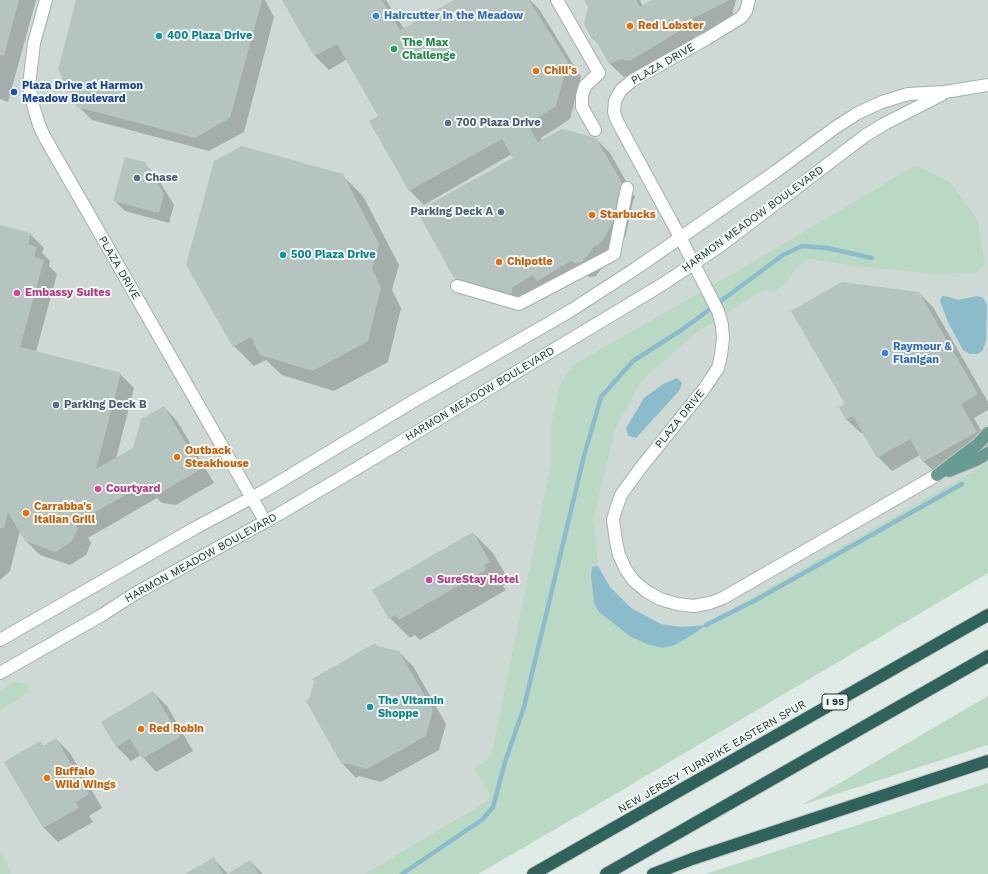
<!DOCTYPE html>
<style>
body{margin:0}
canvas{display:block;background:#e0eae6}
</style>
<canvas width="988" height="874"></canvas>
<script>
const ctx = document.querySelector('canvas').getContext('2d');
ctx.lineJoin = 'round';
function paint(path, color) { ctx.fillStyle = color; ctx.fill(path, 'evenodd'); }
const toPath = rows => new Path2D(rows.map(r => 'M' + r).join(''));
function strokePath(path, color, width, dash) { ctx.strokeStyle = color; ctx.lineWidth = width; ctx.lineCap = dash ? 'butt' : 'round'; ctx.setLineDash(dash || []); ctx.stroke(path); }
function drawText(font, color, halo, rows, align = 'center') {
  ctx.font = font + ' "Work Sans",sans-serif'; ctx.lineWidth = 4; ctx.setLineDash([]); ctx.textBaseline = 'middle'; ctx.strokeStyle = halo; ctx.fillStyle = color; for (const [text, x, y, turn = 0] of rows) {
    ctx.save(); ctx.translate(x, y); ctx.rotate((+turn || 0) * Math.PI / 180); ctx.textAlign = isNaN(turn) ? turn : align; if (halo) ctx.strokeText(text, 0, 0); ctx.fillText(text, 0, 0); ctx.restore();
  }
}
paint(toPath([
 [0,0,988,0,988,523,487,801,364,874,0,874]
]), '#ced9d5');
paint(toPath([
 [916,165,950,182,978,221,985,265,977,273,934,274,853,266,810,259,798,266,785,284,775,291,763,290,697,332,642,380,615,429,593,521,595,527,598,566,592,567,591,576,594,603,599,612,631,637,650,645,663,648,675,645,695,633,709,622,988,463,988,573,607,799,478,874,364,874,487,801,491,795,474,769,491,757,551,465,551,428,560,384,573,365,741,269],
 [14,682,28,684,29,691,22,697,0,710,0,691],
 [988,696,988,745,802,805],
 [988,783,988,874,705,874,836,832],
 [0,851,12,874,0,874]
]), '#bad9c5');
paint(toPath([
 [942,296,949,297,958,300,977,296,983,298,987,305,986,341,983,350,978,354,970,354,963,350,948,322,940,301],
 [677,378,682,383,679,391,636,438,628,436,626,428,644,398,663,384],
 [598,566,610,587,631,608,661,624,682,627,706,625,695,633,675,645,663,648,650,645,631,637,599,612,594,603,591,576,592,567]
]), '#8cbccb');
paint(toPath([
 [0,0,36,0,8,102,0,99],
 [77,0,265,0,274,17,244,132,209,151,92,120,78,106],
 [284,0,386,0,404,29,456,0,530,0,539,9,581,77,570,119,541,138,542,141,596,139,610,153,635,197,633,201,626,235,618,251,610,257,596,276,590,277,585,275,551,294,546,289,526,301,469,291,455,277,514,158,512,154,424,205,410,191,370,122,379,117,347,59,329,70,315,56],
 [585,0,640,0,643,6,653,0,736,0,731,19,694,37,697,42,644,74,635,72,624,77,610,64,600,45,591,37,589,7],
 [144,163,155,174,174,205,169,223,125,211,115,201],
 [342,175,363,196,399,265,392,290,401,308,388,362,334,391,282,375,266,360,254,366,234,346],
 [0,226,30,234,44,248,42,253,50,261,49,266,57,274,36,352,120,374,134,388,116,459,134,448,164,407,177,421,214,483,176,505,162,503,157,498,88,538,91,543,86,555,70,565,40,555,26,541,20,531,10,571,0,580],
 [919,293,933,307,988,402,988,410,974,418,988,443,988,447,938,475,924,462,920,455,892,471,878,457,864,432,861,433,847,420,840,408,846,404],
 [473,533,493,553,510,582,503,586,506,590,420,640,415,635,410,638,390,618],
 [375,644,379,647,399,652,413,666,446,724,439,750,381,782,359,776,356,778,343,764],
 [153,692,167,706,193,751,156,772,141,755,131,761,117,747,103,722],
 [56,739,70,753,102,808,89,816,93,822,58,842,44,828,6,762,40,742,44,746],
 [214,859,228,874,196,874],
 [250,861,263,874,229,874]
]), '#0003');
strokePath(toPath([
 [706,625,754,601,962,484],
 [402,874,483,819,493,807,505,762,524,707,584,456,601,397,633,361,683,329,783,255,802,246,827,248,872,258]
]), '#8cbccb', 4.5);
paint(toPath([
 [0,0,19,0,4,56,0,55],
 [76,0,262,0,230,118,195,138,77,107,58,70],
 [282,0,382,0,400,30,454,0,529,0,568,62,556,106,528,124,538,142,562,129,596,138,622,183,620,187,613,221,605,237,597,246,596,244,582,262,575,263,571,261,537,281,533,275,513,287,511,294,454,278,418,213,427,208,426,206,513,158,502,139,409,191,369,121,378,116,337,44,314,56],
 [584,0,636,0,640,7,651,0,729,0,682,24,684,28,630,61,621,59,609,64,595,39,591,37,584,24,588,7],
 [242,146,343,174,379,244,372,269,381,287,368,341,313,371,260,355,251,337,233,347,186,265,214,161],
 [125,157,145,162,164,194,159,213,113,201],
 [0,225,31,233,28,244,37,247,34,257,44,260,20,347,121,373,96,469,133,448,141,419,164,406,201,469,162,492,147,490,144,484,75,524,78,529,72,541,56,552,25,541,8,512,4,528,0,528],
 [842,282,919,292,978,394,961,404,977,432,923,462,910,439,877,458,853,416,846,420,839,407,845,404,791,311],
 [473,532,490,562,484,565,486,570,399,620,396,615,389,619,372,590],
 [375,643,377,646,399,651,433,710,426,736,367,769,345,763,342,765,306,701,309,699,314,682,312,679],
 [153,691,180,737,142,759,130,739,116,747,101,722],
 [56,738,89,794,76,802,79,808,43,828,4,762,40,741,43,746],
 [214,857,223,874,185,874],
 [250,860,259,874,227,874]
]), '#b5c4bf');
const street = toPath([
 [46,0,34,43,29,85,33,105,39,125,44,136,265,521],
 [557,0,599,73,585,86,582,96,582,107,595,130],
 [680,237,617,121,614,112,615,101,621,90,633,80,706,39,742,17,746,11,749,0],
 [457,286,519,304,614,254,627,188]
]);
const secondary = toPath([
 [680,237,718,311,722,325,723,339,721,355,718,368,704,389,639,470,621,495,616,509,613,520,616,541,619,555,626,570,634,581,646,591,660,599,677,604,694,606,710,603,723,598,937,475],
 [0,640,195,528,266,490,412,402,570,311,635,269,775,172,836,127,858,113,882,102,908,94,945,92,988,85],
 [0,673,102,615,136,593,279,514,354,470,663,284,720,246,866,135,886,123,941,95]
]);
const primary = toPath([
 [949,471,976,460,988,453],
 [937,475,978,444,988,433]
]);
const highway = toPath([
 [533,874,988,615],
 [606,874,988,656],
 [653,874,692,859,988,761]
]);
strokePath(street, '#a3b1ad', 14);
strokePath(secondary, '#a0b4af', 14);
strokePath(primary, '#c1c7c6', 14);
strokePath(highway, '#c1c7c6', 14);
strokePath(street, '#fff', 12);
strokePath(secondary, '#fff', 12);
strokePath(primary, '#689c93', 12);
strokePath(highway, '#30625c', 12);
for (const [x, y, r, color] of [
 [376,16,4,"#3f7fe0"],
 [630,26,4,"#e8710a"],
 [159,36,4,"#0f9aa8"],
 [394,49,4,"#2e9e5b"],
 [536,71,4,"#e8710a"],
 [14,92,4,"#1a4fb4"],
 [448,123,4,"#5c6f8a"],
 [137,178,4,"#5c6f8a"],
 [501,212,4,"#5c6f8a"],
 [592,215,4,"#e8710a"],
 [283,255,4,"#0f9aa8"],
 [499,262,4,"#e8710a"],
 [17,293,4,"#d1479c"],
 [885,353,4,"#3f7fe0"],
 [56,405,4,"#5c6f8a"],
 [177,457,4,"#e8710a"],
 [98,489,4,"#d1479c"],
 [26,513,4,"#e8710a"],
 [429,580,4,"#d1479c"],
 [370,707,4,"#0f9aa8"],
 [141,729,4,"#e8710a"],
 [47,778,4,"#e8710a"]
]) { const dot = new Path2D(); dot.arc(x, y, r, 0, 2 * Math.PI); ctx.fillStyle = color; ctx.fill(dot); strokePath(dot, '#f0f7f4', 1.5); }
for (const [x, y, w] of [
 [835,702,26]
]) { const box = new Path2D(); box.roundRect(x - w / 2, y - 8, w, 16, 3); ctx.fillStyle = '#f0f7f4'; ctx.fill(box); strokePath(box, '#223834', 1); }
drawText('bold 10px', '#223834', null, [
 ["I 95",835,702]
]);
drawText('bold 11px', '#366cbe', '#f0f7f4', [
 ["Haircutter in the Meadow",384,16],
 ["Raymour &",893,347],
 ["Flanigan",893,360]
], 'left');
drawText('bold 11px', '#c56008', '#f0f7f4', [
 ["Red Lobster",638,26],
 ["Chili's",544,71],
 ["Starbucks",600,215],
 ["Chipotle",507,262],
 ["Outback",185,451],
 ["Steakhouse",185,464],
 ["Carrabba's",34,507],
 ["Italian Grill",34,520],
 ["Red Robin",149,729],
 ["Buffalo",55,772],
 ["Wild Wings",55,785]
], 'left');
drawText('bold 11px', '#0d838f', '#f0f7f4', [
 ["400 Plaza Drive",167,36],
 ["500 Plaza Drive",291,255],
 ["The Vitamin",378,701],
 ["Shoppe",378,714]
], 'left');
drawText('bold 11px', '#27864d', '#f0f7f4', [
 ["The Max",402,43],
 ["Challenge",402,56]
], 'left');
drawText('11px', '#223834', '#f0f7f4', [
 ["PLAZA DRIVE",663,64,-30],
 ["HARMON MEADOW BOULEVARD",753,219,-36],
 ["PLAZA DRIVE",119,268,60],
 ["HARMON MEADOW BOULEVARD",480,394,-31],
 ["PLAZA DRIVE",680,419,-51],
 ["HARMON MEADOW BOULEVARD",201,558,-29],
 ["NEW JERSEY TURNPIKE EASTERN SPUR",712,757,-30]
]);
drawText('bold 11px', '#164399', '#f0f7f4', [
 ["Plaza Drive at Harmon",22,86],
 ["Meadow Boulevard",22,99]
], 'left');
drawText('bold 11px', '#4e5e75', '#f0f7f4', [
 ["700 Plaza Drive",456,123],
 ["Chase",145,178],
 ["Parking Deck A",493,212,"right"],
 ["Parking Deck B",64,405]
], 'left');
drawText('bold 11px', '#b23c85', '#f0f7f4', [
 ["Embassy Suites",25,293],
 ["Courtyard",106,489],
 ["SureStay Hotel",437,580]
], 'left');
</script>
